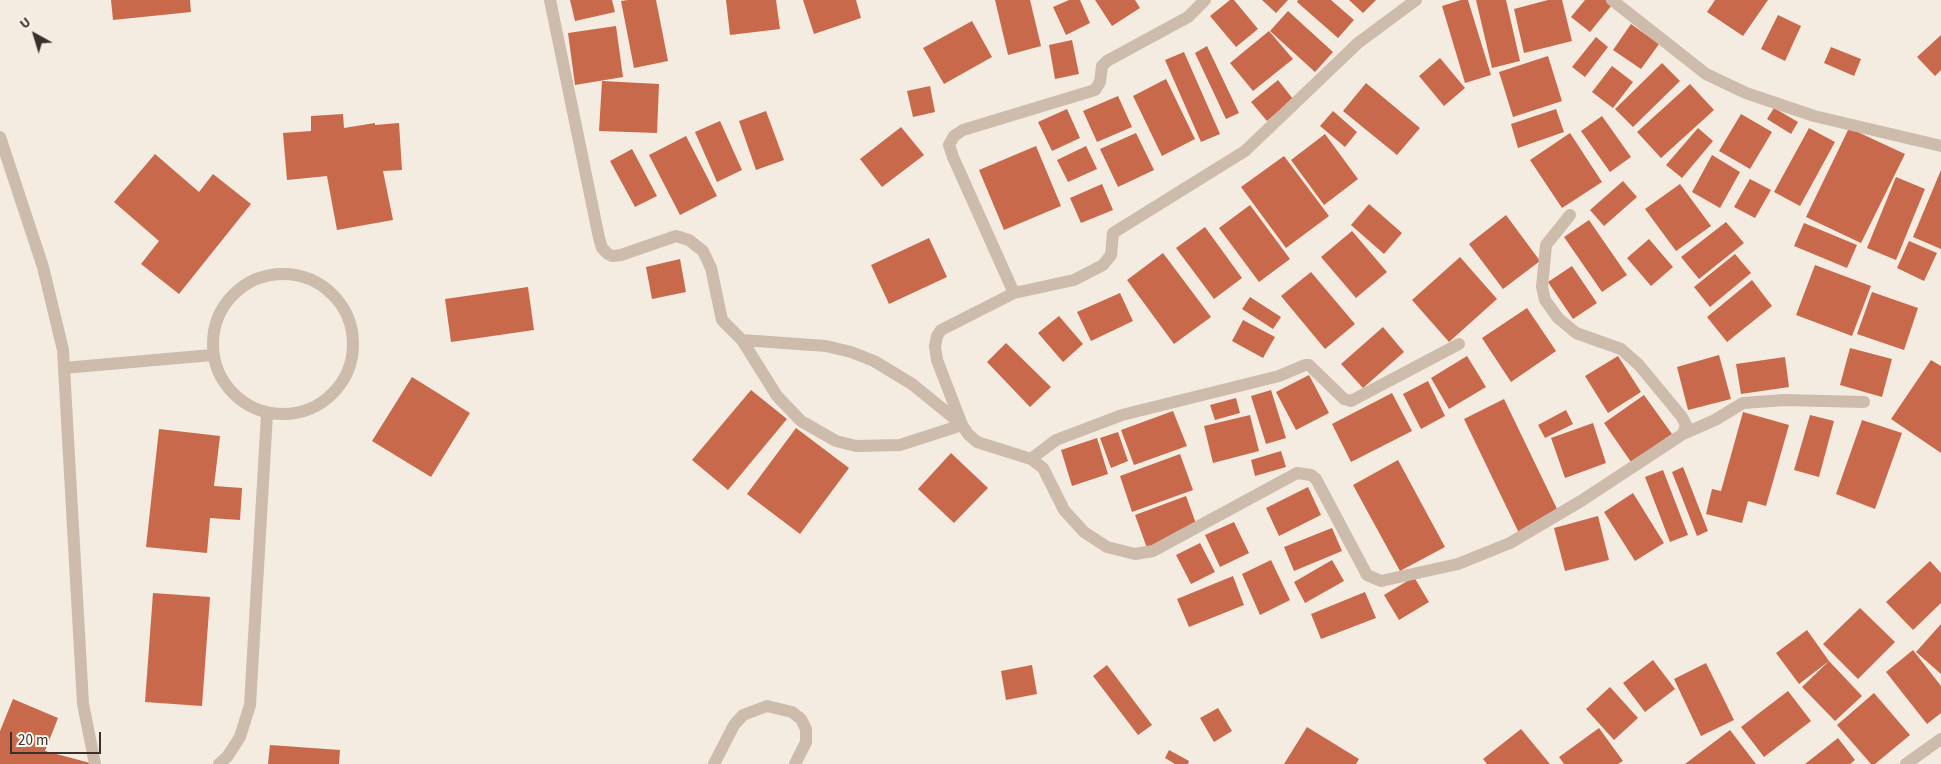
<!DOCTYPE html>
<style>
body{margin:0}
#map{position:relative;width:1941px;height:764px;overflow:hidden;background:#f4ebe1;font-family:"Source Sans 3",sans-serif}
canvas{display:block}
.north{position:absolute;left:10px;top:10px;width:50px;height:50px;-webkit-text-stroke:4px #fbf5ee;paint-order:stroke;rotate:321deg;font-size:14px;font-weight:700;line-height:20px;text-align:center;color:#3b302b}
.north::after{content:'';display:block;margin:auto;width:18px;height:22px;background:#3b302b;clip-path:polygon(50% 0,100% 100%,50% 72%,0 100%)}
.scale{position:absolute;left:10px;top:732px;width:91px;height:22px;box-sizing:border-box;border:2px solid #3b302b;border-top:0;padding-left:6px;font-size:15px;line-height:18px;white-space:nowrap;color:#3b302b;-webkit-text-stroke:4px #fbf5ee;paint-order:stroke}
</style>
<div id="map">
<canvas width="1941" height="764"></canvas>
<div class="north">U</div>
<div class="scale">20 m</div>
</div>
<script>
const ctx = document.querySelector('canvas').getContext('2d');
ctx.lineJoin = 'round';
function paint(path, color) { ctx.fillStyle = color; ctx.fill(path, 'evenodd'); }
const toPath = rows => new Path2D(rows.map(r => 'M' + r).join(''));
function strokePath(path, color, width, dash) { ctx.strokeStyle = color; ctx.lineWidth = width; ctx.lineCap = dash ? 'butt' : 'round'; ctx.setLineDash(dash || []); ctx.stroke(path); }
paint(toPath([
 [111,0,190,0,191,12,113,20],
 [570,0,612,0,615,12,575,21],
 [628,0,656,0,668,61,634,68,621,1],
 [726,0,776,0,780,29,730,35],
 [803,0,856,0,861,18,814,34],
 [995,0,1030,0,1041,46,1008,55],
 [1069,0,1080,0,1090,23,1066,35,1053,7],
 [1095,0,1135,0,1140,8,1112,26],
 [1230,0,1234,0,1258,29,1236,47,1210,16],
 [1262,0,1288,0,1276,13],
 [1298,0,1331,0,1354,20,1338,38,1297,2],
 [1349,0,1376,0,1363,13],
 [1461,0,1468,0,1491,75,1465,83,1442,6],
 [1476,0,1506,0,1520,61,1492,68],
 [1548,0,1562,0,1572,41,1524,53,1514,9],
 [1585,0,1606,0,1612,5,1590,32,1571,17],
 [1715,0,1768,0,1743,36,1707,12],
 [1288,11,1333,52,1315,72,1270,31],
 [1778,15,1801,26,1785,61,1761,49],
 [972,21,992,57,944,84,923,48],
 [1631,24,1659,44,1641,69,1613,50],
 [616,26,623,77,575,85,568,33],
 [1269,31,1293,59,1253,91,1230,63],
 [1941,35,1941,70,1935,76,1917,57],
 [1596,37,1608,47,1585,77,1572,67],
 [1072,40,1079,74,1055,79,1049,45],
 [1207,46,1239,113,1226,119,1195,53],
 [1831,47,1861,59,1854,76,1824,63],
 [1184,52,1220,134,1201,142,1165,60],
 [1548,56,1562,101,1513,117,1499,72],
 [1440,58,1465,88,1444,106,1419,76],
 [1662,63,1680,81,1633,127,1615,109],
 [1612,66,1633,82,1613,108,1592,92],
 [1166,79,1195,139,1162,156,1133,96],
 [1278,80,1293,99,1267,121,1251,102],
 [602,81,659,84,657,133,599,131],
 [1366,83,1420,128,1397,155,1343,111],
 [1690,84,1714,110,1661,158,1637,132],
 [930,86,935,112,913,117,907,91],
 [1118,96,1132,127,1097,142,1083,111],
 [1774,108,1798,122,1791,134,1767,119],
 [1067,109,1080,138,1052,151,1038,122],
 [1556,109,1564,132,1518,148,1511,124],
 [766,111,784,160,756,170,739,121],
 [1333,111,1357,132,1345,147,1320,126],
 [343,114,344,128,375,123,375,125,399,123,402,170,383,171,393,220,337,230,327,176,287,180,283,133,311,131,311,116],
 [1741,114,1772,132,1750,169,1719,151],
 [1602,116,1631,157,1610,172,1581,131],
 [720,121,742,170,717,182,695,132],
 [901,127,924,155,882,187,860,159],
 [1698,128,1713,141,1682,178,1666,165],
 [1809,128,1835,142,1800,206,1774,192],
 [1849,128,1905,154,1861,243,1806,217],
 [1136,133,1154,170,1118,187,1100,149],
 [1570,133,1602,182,1562,208,1530,160],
 [1325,134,1358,179,1324,205,1291,160],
 [686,136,717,196,680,215,649,155],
 [1036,146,1061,206,1004,230,979,170],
 [1086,146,1097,169,1068,182,1057,160],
 [632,149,657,196,635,207,610,161],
 [155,154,199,192,213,174,251,204,179,294,141,264,159,241,114,202],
 [1712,155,1740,172,1720,208,1692,192],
 [1284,156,1329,216,1286,248,1241,187],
 [1941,170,1941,249,1913,237],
 [1896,177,1925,189,1896,260,1867,248],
 [1750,179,1771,190,1755,218,1734,207],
 [1623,181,1637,197,1604,226,1590,210],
 [1102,184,1113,210,1081,223,1070,198],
 [1680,184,1711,226,1676,251,1645,209],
 [1369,204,1402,233,1384,254,1351,225],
 [1250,205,1290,259,1259,282,1219,228],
 [1506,215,1540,261,1503,289,1469,244],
 [1589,220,1627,275,1602,292,1564,237],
 [1726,222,1744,243,1699,279,1681,257],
 [1804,223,1857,245,1847,268,1794,246],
 [1205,227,1242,278,1214,299,1176,248],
 [1352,231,1387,272,1356,298,1321,257],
 [929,238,947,277,889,304,871,265],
 [1649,239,1673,267,1651,286,1627,258],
 [1909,241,1937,253,1924,281,1897,268],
 [1163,253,1211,317,1174,344,1127,280],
 [1735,254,1751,273,1710,307,1694,287],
 [1460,257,1497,299,1449,342,1412,300],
 [680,259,686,292,652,299,646,267],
 [1815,265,1871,286,1852,336,1796,315],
 [1572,266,1597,303,1573,319,1548,282],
 [1311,272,1355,324,1325,349,1281,296],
 [1752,280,1772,306,1727,342,1707,317],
 [528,287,534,330,451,342,445,299],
 [1872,292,1918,308,1904,350,1857,334],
 [1120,293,1133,321,1091,341,1077,312],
 [1250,297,1281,317,1273,329,1242,309],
 [1527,308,1556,351,1511,382,1482,338],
 [1059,316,1083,344,1063,362,1038,333],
 [1243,320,1275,337,1263,358,1232,341],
 [1383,327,1404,352,1363,388,1341,364],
 [1006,343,1051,387,1030,407,987,362],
 [1850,348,1892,359,1882,397,1840,385],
 [1719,355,1731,399,1688,410,1677,367],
 [1467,356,1486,387,1449,409,1431,378],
 [1618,356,1641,392,1608,413,1585,376],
 [1785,357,1789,387,1741,394,1736,364],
 [1931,360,1941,366,1941,453,1891,419],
 [1309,375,1329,413,1296,430,1276,392],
 [412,377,470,413,431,477,372,441],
 [1428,381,1445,416,1421,429,1403,394],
 [751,390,787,419,728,490,692,460],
 [1271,390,1286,438,1266,444,1251,396],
 [1392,393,1412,431,1351,462,1332,424],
 [1644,395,1672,434,1631,462,1604,423],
 [1236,398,1240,413,1215,420,1210,405],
 [1504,399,1559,513,1519,533,1464,419],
 [1566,410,1573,424,1545,438,1538,425],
 [1173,411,1187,446,1134,465,1121,430],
 [1743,412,1789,425,1766,506,1748,501,1742,523,1706,514,1712,489,1721,491],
 [1250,415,1259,451,1213,463,1204,426],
 [1810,415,1834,421,1819,477,1794,470],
 [1862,420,1902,433,1875,509,1836,494],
 [1593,423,1606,463,1565,478,1551,438],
 [796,428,849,468,800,534,747,494],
 [159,429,220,436,214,486,242,488,240,520,210,518,207,553,146,547],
 [1118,432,1128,461,1111,468,1100,438],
 [1097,438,1108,474,1072,486,1061,450],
 [1281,451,1286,467,1255,476,1251,460],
 [951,453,988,488,954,523,918,489],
 [1180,454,1193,490,1132,512,1120,476],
 [1398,460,1445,547,1400,571,1353,485],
 [1683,467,1708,531,1697,536,1672,472],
 [1663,470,1688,535,1670,542,1645,477],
 [1308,487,1321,515,1279,536,1266,508],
 [1633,493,1664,543,1635,561,1604,512],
 [1186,496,1198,529,1147,548,1135,515],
 [1598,516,1609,560,1565,571,1554,528],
 [1234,522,1249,553,1220,567,1205,535],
 [1332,528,1342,551,1294,571,1284,547],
 [1200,543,1215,572,1191,584,1176,555],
 [1271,560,1290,600,1260,615,1242,574],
 [1332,560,1344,581,1305,603,1294,582],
 [1930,561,1941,573,1941,603,1913,630,1886,602],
 [1233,576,1244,605,1189,627,1177,599],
 [1414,577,1429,602,1399,620,1384,595],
 [1365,592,1376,618,1321,639,1311,614],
 [153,593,210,597,202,706,145,702],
 [1860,608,1895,642,1858,679,1823,644],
 [1941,624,1941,674,1916,652],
 [1807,630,1829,661,1799,684,1776,653],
 [1913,650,1941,686,1941,713,1927,724,1886,672],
 [1653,660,1675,689,1645,712,1623,683],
 [1829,661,1862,696,1835,721,1802,687],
 [1706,663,1734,720,1701,736,1674,679],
 [1032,665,1037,694,1006,700,1001,671],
 [1107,665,1152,725,1138,735,1093,676],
 [1610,687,1638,718,1614,740,1586,709],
 [1788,691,1811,721,1764,757,1741,727],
 [1874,693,1910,735,1875,764,1871,764,1837,725],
 [13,699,58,718,45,751,94,764,0,764,0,731],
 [1218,708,1232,731,1214,742,1200,718],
 [1307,727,1359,759,1356,764,1284,764],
 [1599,728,1623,761,1618,764,1564,764,1559,757],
 [1521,729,1550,764,1487,764,1483,759],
 [1730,730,1756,764,1685,764],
 [1838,738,1855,760,1850,764,1805,764],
 [270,745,340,750,339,764,268,764],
 [1169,750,1189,761,1188,764,1175,764,1165,758]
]), '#c8694b');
strokePath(toPath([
 [0,137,43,267,63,350,83,704,95,764],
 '213 344a70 70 0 1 1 140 0a70 70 0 1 1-140 0Z',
 [64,368,212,355],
 [219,764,227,757,240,737,250,705,267,414],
 [714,764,734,725,743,715,767,706,792,712,801,719,806,729,806,742,795,764]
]), '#cdbbac', 12);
strokePath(toPath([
 [550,0,599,238,602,248,608,254,612,256,621,255,676,236,689,240,703,251,711,268,722,320,742,340,826,346,851,352,874,361,912,384,960,423],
 [1416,0,1358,43,1245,151,1113,233,1111,255,1103,265,1074,280,1014,293,941,330,937,336,935,346,937,360,962,425,968,434,977,442,1031,459,1043,468,1064,510,1084,532,1107,547,1135,554,1153,551,1297,473,1311,475,1316,479,1367,575,1381,581,1458,564,1510,543,1581,501,1683,434,1715,420,1743,403,1785,400,1864,402],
 [1612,0,1706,74,1746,93,1814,116,1941,146],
 [1570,215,1546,245,1542,287,1545,300,1558,318,1576,333,1621,349,1639,365,1682,417,1686,425,1683,434],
 [1014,293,953,157,949,145,954,136,963,130,1095,90,1100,82,1102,66,1107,61,1188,17,1205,0],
 [742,340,777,396,801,421,836,441,856,446,900,445,962,425],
 [1031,459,1056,440,1122,415,1279,376,1305,365,1309,365,1344,399,1351,401,1459,344],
 [1906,764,1941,739]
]), '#cdbbac', 12);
</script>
